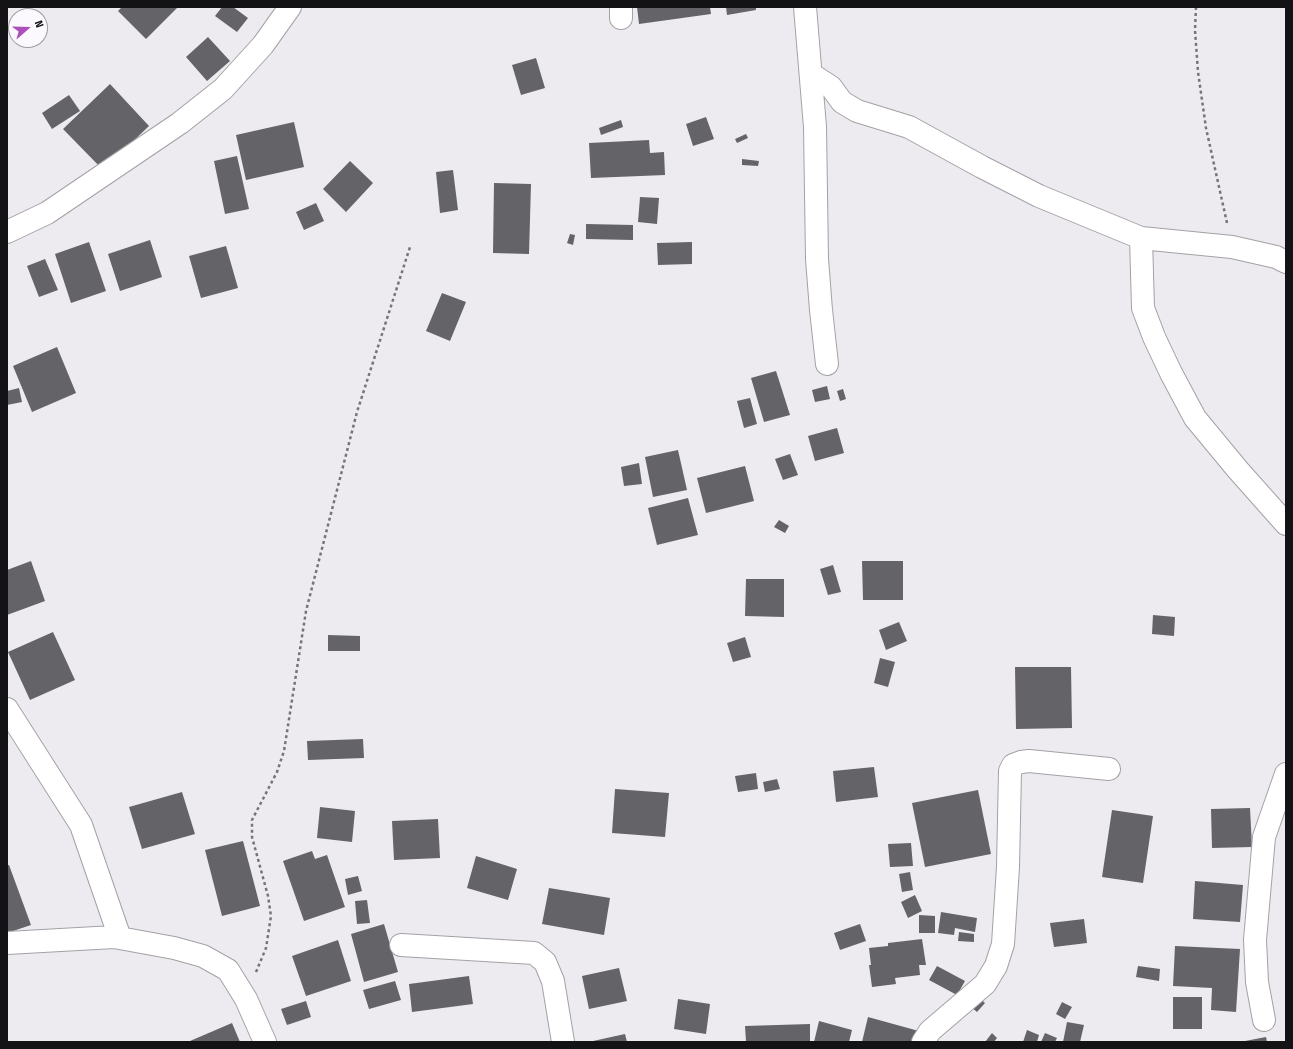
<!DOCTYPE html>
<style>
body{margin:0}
#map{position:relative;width:1293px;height:1049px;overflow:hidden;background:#eeebf0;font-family:"Fira Sans Condensed",sans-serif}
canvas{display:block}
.frame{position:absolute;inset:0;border:8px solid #131214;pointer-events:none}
.north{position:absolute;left:8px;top:8px;width:40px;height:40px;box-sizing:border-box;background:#fbf8fe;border:1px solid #9e9ca0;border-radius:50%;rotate:70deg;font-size:11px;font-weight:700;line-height:16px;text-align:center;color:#131214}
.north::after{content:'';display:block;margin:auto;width:14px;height:18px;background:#ab4fba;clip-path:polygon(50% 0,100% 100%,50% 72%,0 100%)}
</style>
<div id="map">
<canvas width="1293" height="1049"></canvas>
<div class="frame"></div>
<div class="north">N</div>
</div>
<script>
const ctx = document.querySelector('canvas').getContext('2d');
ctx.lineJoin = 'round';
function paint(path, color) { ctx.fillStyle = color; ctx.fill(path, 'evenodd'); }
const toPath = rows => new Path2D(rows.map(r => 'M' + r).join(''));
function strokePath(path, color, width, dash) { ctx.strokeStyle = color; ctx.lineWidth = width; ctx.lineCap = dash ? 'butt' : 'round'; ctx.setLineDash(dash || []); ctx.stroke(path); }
paint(toPath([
 [122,7,178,7,146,39,118,11],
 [222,7,233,7,248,18,237,32,215,16],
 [637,7,710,7,711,14,639,24],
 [726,7,756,7,756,10,727,15],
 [208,37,230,61,207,81,186,57],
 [536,58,545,88,521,95,512,65],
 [110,84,149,126,103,170,63,129],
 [69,95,80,111,52,129,42,113],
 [706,117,714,139,693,146,686,124],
 [621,120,623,127,601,135,599,128],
 [294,122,304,167,246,180,236,135],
 [746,134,748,138,737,143,735,139],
 [649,140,650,153,664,152,665,175,591,178,589,143],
 [237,156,249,209,225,214,214,161],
 [742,159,759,161,758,166,742,165],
 [350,161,373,183,346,212,323,189],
 [453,170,458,210,440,213,436,172],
 [494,183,531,184,529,254,493,253],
 [640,197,659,198,657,224,638,222],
 [316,203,324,221,304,230,296,212],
 [586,224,633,225,633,240,586,239],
 [570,234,575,235,573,245,567,243],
 [150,240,162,277,120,291,108,254],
 [89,242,106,291,71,303,55,254],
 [692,242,692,264,658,265,657,243],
 [226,246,238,288,201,298,189,256],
 [45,259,58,290,39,297,27,266],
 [442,293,466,302,450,341,426,331],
 [57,347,76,393,32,412,13,366],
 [776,371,790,415,764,422,751,378],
 [827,386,830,399,815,402,812,390],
 [19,388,22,402,7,405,7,391],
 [843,389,846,399,840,401,837,391],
 [750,398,757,424,744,428,737,401],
 [837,428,844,453,815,461,808,436],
 [678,450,687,490,653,497,645,457],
 [790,454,798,475,783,480,775,459],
 [639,463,642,484,624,486,621,467],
 [745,466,754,501,706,513,697,478],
 [688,498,698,535,657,545,648,508],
 [779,520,789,526,785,533,774,527],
 [31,561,45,601,7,615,7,570],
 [862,561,903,561,903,600,863,600],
 [833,565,841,592,828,595,820,569],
 [746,579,784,579,784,617,745,616],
 [1153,615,1175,617,1174,636,1152,634],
 [899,622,907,641,886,650,879,630],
 [53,632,75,680,30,700,8,652],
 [328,635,360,636,360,651,328,651],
 [745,637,751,657,733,662,727,643],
 [880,658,895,662,888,687,874,683],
 [1015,667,1071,667,1072,728,1016,729],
 [363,739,364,758,308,760,307,741],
 [874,767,878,797,836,802,833,771],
 [756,773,758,789,738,792,735,776],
 [777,779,780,789,765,792,763,782],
 [615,789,669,793,665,837,612,833],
 [978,790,991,854,925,867,912,803],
 [182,792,195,834,142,849,129,807],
 [320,807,355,811,352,842,317,838],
 [1250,808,1252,847,1212,848,1211,809],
 [1112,810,1153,816,1143,883,1102,877],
 [438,819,440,858,394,860,392,821],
 [243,841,260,906,222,916,205,850],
 [911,843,913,866,890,867,888,844],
 [312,851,315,859,327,855,345,907,304,921,283,861],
 [476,856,517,869,508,900,467,888],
 [7,865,9,865,31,925,7,933],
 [910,872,913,890,902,892,899,874],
 [358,876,362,891,348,895,345,879],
 [1195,881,1243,885,1240,922,1193,919],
 [549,888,610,898,604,935,542,924],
 [915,895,922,911,908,918,901,902],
 [367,900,370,923,357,924,355,901],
 [941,912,977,918,975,932,955,928,954,935,938,933],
 [919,915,935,916,935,933,919,933],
 [1084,919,1087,943,1054,947,1050,923],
 [384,924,398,972,364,982,351,934],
 [860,924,866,941,840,950,834,933],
 [959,932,974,934,974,942,958,941],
 [922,939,926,965,919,965,920,975,895,978,896,984,872,987,869,965,871,965,869,948,888,946,888,943],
 [338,940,351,981,306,996,292,956],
 [1175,946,1240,949,1236,1012,1211,1010,1212,988,1173,986],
 [937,966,965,981,957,995,929,980],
 [1138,966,1160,969,1159,981,1136,977],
 [619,968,627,1001,589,1009,582,976],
 [469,976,473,1004,412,1012,409,984],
 [395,981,401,1000,369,1009,363,990],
 [978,997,985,1003,977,1012,970,1006],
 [1173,997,1202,997,1202,1029,1173,1029],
 [678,999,710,1004,706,1034,674,1029],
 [306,1001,311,1017,287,1025,281,1009],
 [1062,1002,1072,1007,1065,1019,1056,1014],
 [868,1017,926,1033,923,1042,862,1042],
 [819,1021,852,1030,849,1042,814,1042],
 [1067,1022,1084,1025,1080,1042,1063,1042],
 [232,1023,240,1042,191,1042,190,1041],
 [810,1024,810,1042,746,1042,745,1026],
 [1027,1030,1039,1035,1037,1042,1023,1042],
 [992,1033,997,1038,994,1042,985,1042],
 [1045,1033,1057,1038,1055,1042,1041,1042],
 [625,1034,627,1042,593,1042,593,1041],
 [1266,1037,1267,1042,1245,1042,1245,1041]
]), '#636368');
const minor = toPath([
 [805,7,815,127,817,259,821,310,827,364],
 [621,18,621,7],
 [811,74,831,87,842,102,857,111,909,127,982,167,1039,196,1141,238,1232,247,1276,257,1286,262],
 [7,232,47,213,180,123,223,89,263,45,290,7],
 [1141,238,1143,308,1154,337,1171,373,1195,418,1238,470,1286,524],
 [7,709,81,825,120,938],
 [7,943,114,937,174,948,203,956,228,970,246,999,265,1042],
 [401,945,534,953,545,962,553,981,563,1042],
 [1264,1020,1257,982,1255,940,1264,837,1286,774],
 [923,1042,930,1031,985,984,996,966,1003,944,1008,867,1010,771,1013,765,1021,762,1029,761,1109,769]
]);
strokePath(minor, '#a4a1a6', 24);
strokePath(toPath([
 [1196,7,1195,30,1198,72,1206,128,1227,223],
 [256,972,266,948,271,916,268,896,252,837,252,820,277,772,284,751,306,611,327,529,357,412,410,247]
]), '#767478', 2.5, [3, 3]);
strokePath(minor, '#fff', 22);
</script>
